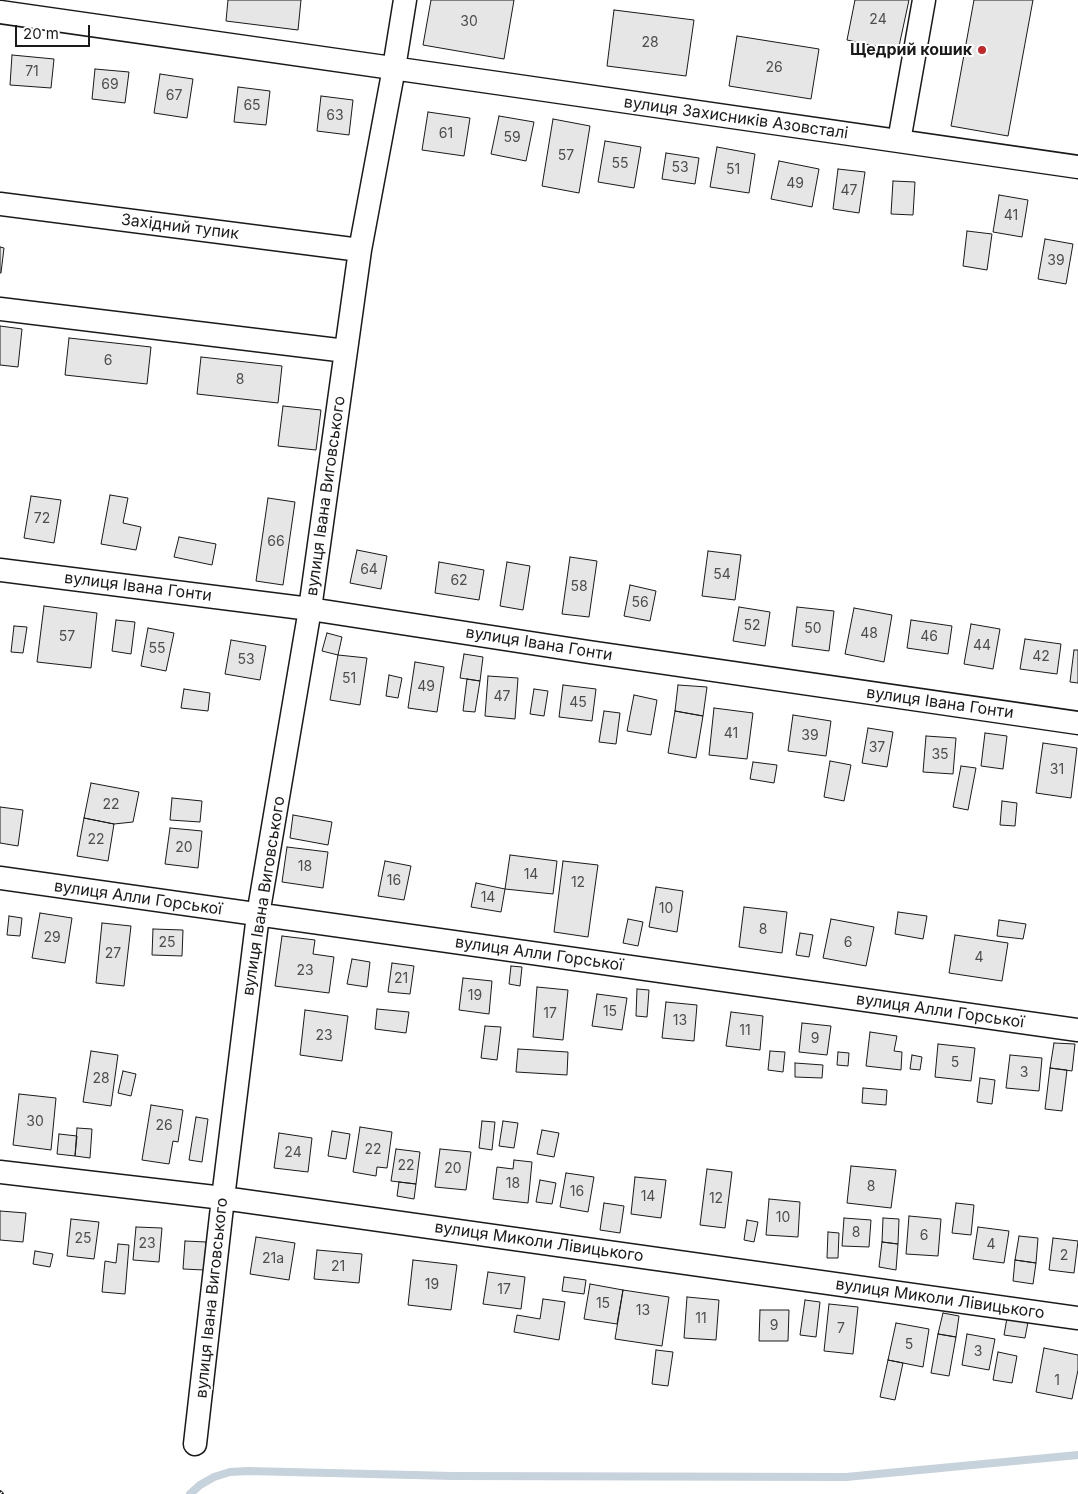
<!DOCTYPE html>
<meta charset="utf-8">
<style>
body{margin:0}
#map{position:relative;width:1078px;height:1494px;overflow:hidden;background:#fff;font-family:Inter,sans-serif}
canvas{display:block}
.scale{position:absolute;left:15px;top:25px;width:75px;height:22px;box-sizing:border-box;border:2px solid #1a1a1a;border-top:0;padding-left:6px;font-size:15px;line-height:18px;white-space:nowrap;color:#1a1a1a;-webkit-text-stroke:4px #fff;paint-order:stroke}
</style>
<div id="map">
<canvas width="1078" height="1494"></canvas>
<div class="scale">20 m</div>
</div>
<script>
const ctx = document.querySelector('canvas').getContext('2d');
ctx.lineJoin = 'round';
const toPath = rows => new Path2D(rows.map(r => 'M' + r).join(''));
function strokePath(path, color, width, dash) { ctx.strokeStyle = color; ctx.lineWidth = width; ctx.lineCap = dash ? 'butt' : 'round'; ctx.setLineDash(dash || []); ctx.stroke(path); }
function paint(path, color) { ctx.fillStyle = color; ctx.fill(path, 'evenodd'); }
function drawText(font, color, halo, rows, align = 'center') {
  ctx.font = font + ' Inter,sans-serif'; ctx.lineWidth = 4; ctx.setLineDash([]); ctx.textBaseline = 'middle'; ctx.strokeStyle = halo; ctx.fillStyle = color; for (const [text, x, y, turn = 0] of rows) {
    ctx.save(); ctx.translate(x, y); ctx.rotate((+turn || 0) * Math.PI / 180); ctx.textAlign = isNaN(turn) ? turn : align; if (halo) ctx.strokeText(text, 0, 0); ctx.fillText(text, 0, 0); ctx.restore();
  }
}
strokePath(toPath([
 [190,1494,200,1485,214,1477,230,1472,248,1471,453,1476,846,1477,1078,1455]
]), '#c6d2dc', 8);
const building = toPath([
 [228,0,301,0,298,30,226,21,228,0],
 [431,0,514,0,504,59,423,45,431,0],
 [855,0,909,0,898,51,847,40,855,0],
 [974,0,1033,0,1008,136,951,126,974,0],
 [614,10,694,20,686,76,607,66,614,10],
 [737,36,819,49,811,99,729,86,737,36],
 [12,55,54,59,51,88,10,85,12,55],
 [95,69,129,72,125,103,92,99,95,69],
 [160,74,193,79,187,118,154,113,160,74],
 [238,87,270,91,266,125,234,122,238,87],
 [321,96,353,100,349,135,317,131,321,96],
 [428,112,470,118,464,156,422,150,428,112],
 [499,116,534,122,526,161,491,154,499,116],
 [553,119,590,126,579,193,542,186,553,119],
 [605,141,641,147,634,188,598,182,605,141],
 [717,147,755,154,749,193,710,187,717,147],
 [666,153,699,158,695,184,662,179,666,153],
 [779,161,819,169,812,207,771,199,779,161],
 [838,169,865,172,859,213,833,209,838,169],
 [893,181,915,182,913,215,891,214,893,181],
 [999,195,1028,200,1022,237,993,232,999,195],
 [967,231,992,234,987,270,963,266,967,231],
 [1045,239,1073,244,1066,284,1038,279,1045,239],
 [0,247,4,248,1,273,0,273,0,247],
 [0,326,22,329,18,367,0,365,0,326],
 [69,338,151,347,147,384,65,375,69,338],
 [201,357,282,366,278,403,197,394,201,357],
 [283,406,321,410,316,450,278,446,283,406],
 [110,495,128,498,123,523,141,527,136,550,101,544,110,495],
 [31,496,61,500,54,543,24,538,31,496],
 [268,498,295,502,283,585,256,581,268,498],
 [179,537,216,544,212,565,174,557,179,537],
 [357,550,387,556,381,589,350,583,357,550],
 [708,551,741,555,735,600,702,596,708,551],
 [570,557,597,561,589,617,562,614,570,557],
 [439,562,484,570,479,600,435,593,439,562],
 [507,562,530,566,523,610,500,606,507,562],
 [630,585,656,591,650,621,624,616,630,585],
 [44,606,97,613,91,668,37,662,44,606],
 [739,607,770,612,765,646,733,641,739,607],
 [797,607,834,611,829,651,792,646,797,607],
 [854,608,892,615,884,662,845,654,854,608],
 [116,620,135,622,131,654,112,651,116,620],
 [911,620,952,626,948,654,907,648,911,620],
 [971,624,1000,629,993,669,964,664,971,624],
 [14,626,27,627,23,653,11,652,14,626],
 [148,628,174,633,166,671,141,666,148,628],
 [327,633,342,637,338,655,322,651,327,633],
 [1025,639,1061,644,1057,674,1020,669,1025,639],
 [231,640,266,646,260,680,225,674,231,640],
 [1074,650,1078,650,1078,683,1070,682,1074,650],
 [464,654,483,657,480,681,460,678,464,654],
 [338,655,367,658,360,705,330,700,338,655],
 [415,662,444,667,437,712,408,708,415,662],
 [389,675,402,678,398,698,386,696,389,675],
 [488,676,518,678,515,719,485,716,488,676],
 [467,679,480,681,475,712,463,711,467,679],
 [563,685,596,689,592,721,559,717,563,685],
 [678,685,707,687,703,716,675,711,678,685],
 [184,689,210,693,208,711,181,708,184,689],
 [534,689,548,691,544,716,530,714,534,689],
 [634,695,657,700,651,735,627,731,634,695],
 [714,708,753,713,747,759,709,755,714,708],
 [604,711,620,713,616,744,599,742,604,711],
 [675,711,703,716,696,758,668,753,675,711],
 [793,715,831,721,826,756,788,751,793,715],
 [868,728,893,732,887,767,862,763,868,728],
 [985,733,1007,736,1003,769,981,766,985,733],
 [926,736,956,738,953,774,923,772,926,736],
 [1043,743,1077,748,1071,798,1036,793,1043,743],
 [830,761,851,765,844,801,824,797,830,761],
 [753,762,777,765,774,783,750,779,753,762],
 [961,766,976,768,968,810,953,807,961,766],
 [91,783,139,792,133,822,114,824,84,818,91,783],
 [172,798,202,801,200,822,170,820,172,798],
 [1002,801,1017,803,1015,826,1000,825,1002,801],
 [0,807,23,810,18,846,0,843,0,807],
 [293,815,332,822,328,845,290,838,293,815],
 [84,818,114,824,108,861,77,856,84,818],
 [170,828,202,831,198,868,165,864,170,828],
 [287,847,328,852,323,888,282,882,287,847],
 [510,855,557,861,553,894,505,889,510,855],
 [385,861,411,866,404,900,378,896,385,861],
 [563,861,598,865,588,937,554,932,563,861],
 [476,883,505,889,501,912,471,907,476,883],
 [656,887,683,891,677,932,649,927,656,887],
 [744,907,787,912,782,953,739,947,744,907],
 [898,912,927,916,923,939,895,934,898,912],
 [40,913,72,918,65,963,32,958,40,913],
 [9,916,22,918,20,936,7,935,9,916],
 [628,919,643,922,638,946,623,943,628,919],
 [831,919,874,927,866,966,823,958,831,919],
 [999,920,1026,924,1023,939,997,936,999,920],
 [102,923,131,926,124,986,96,983,102,923],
 [153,929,183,930,182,956,152,955,153,929],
 [800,933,813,935,809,957,796,955,800,933],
 [955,935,1008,943,1002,981,949,973,955,935],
 [282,936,315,940,313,954,334,957,329,993,275,986,282,936],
 [352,959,370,962,367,987,347,984,352,959],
 [392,963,414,966,410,994,388,992,392,963],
 [511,966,522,967,520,986,509,984,511,966],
 [463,978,492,981,489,1014,459,1010,463,978],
 [537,987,568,990,563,1040,533,1037,537,987],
 [637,989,649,990,647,1017,636,1016,637,989],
 [597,994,627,998,622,1030,592,1026,597,994],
 [666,1002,697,1005,694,1041,662,1038,666,1002],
 [377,1009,409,1012,406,1033,375,1029,377,1009],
 [305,1010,348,1016,342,1061,300,1055,305,1010],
 [731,1012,763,1016,760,1050,726,1046,731,1012],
 [802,1023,831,1026,827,1055,799,1052,802,1023],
 [485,1026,501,1027,497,1060,481,1058,485,1026],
 [870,1032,897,1036,894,1051,902,1052,901,1070,866,1066,870,1032],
 [1054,1043,1075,1044,1072,1071,1050,1068,1054,1043],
 [938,1044,975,1048,971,1081,935,1077,938,1044],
 [518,1049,568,1052,567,1075,516,1072,518,1049],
 [91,1051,118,1055,111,1106,83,1102,91,1051],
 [770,1051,785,1052,783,1072,768,1070,770,1051],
 [838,1052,849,1053,848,1066,837,1065,838,1052],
 [912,1055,922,1057,920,1070,910,1069,912,1055],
 [1010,1055,1042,1058,1039,1091,1006,1088,1010,1055],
 [795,1063,823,1065,822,1078,795,1077,795,1063],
 [1050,1068,1067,1070,1062,1111,1045,1109,1050,1068],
 [123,1071,136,1074,131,1096,118,1093,123,1071],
 [980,1078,995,1080,992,1104,977,1102,980,1078],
 [863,1088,887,1090,886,1105,862,1103,863,1088],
 [19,1094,56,1098,51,1150,13,1145,19,1094],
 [151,1105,183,1110,178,1142,173,1141,169,1164,142,1160,151,1105],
 [196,1117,208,1119,202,1162,189,1160,196,1117],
 [482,1121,495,1122,492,1150,479,1148,482,1121],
 [503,1121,518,1123,514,1148,499,1146,503,1121],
 [360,1127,392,1132,387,1168,377,1167,376,1176,353,1172,360,1127],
 [77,1128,92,1129,90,1158,75,1156,77,1128],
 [542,1130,559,1133,554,1157,537,1154,542,1130],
 [332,1131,350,1134,346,1159,328,1156,332,1131],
 [279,1133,312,1138,308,1172,274,1168,279,1133],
 [59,1134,77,1136,75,1156,57,1154,59,1134],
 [396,1149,420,1152,416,1184,391,1181,396,1149],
 [440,1149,471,1152,466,1190,435,1187,440,1149],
 [514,1160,532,1162,528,1203,493,1199,497,1167,513,1169,514,1160],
 [851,1166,896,1170,891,1208,847,1203,851,1166],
 [707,1169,732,1172,725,1228,700,1225,707,1169],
 [566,1173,594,1177,588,1212,560,1207,566,1173],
 [635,1177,666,1180,661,1218,631,1214,635,1177],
 [540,1180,556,1183,552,1204,536,1202,540,1180],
 [399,1182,416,1184,414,1199,397,1196,399,1182],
 [769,1199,800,1202,798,1237,766,1235,769,1199],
 [604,1203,624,1206,620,1233,600,1230,604,1203],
 [956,1203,974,1205,971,1235,952,1233,956,1203],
 [0,1211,26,1213,23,1242,0,1240,0,1211],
 [909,1216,941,1219,938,1256,906,1254,909,1216],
 [844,1218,871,1220,869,1247,842,1246,844,1218],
 [883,1218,899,1219,898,1244,882,1242,883,1218],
 [71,1219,99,1222,94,1259,67,1256,71,1219],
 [747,1220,758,1222,754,1242,744,1240,747,1220],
 [136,1227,162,1228,159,1262,133,1260,136,1227],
 [978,1227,1009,1231,1004,1263,973,1259,978,1227],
 [828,1232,839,1233,838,1258,827,1258,828,1232],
 [1019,1236,1038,1238,1036,1263,1015,1260,1019,1236],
 [256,1237,295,1243,289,1280,250,1274,256,1237],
 [1053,1238,1078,1241,1074,1273,1049,1270,1053,1238],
 [185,1241,206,1242,204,1270,183,1269,185,1241],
 [882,1242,898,1244,896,1270,879,1267,882,1242],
 [118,1244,129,1245,125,1294,102,1292,105,1261,116,1263,118,1244],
 [317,1250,362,1254,359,1283,314,1279,317,1250],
 [35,1251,53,1254,50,1267,33,1264,35,1251],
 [413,1260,457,1265,451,1310,408,1305,413,1260],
 [1015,1260,1036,1263,1033,1284,1013,1281,1015,1260],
 [488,1272,525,1277,521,1309,483,1304,488,1272],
 [564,1277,586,1280,584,1294,562,1291,564,1277],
 [590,1284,623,1290,617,1324,584,1319,590,1284],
 [623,1290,669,1297,662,1346,615,1339,623,1290],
 [687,1297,719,1300,716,1340,684,1338,687,1297],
 [543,1299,565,1302,559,1340,514,1332,517,1315,540,1319,543,1299],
 [805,1300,820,1302,816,1337,800,1335,805,1300],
 [829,1304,858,1307,853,1354,824,1351,829,1304],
 [760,1310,789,1310,788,1341,759,1341,760,1310],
 [943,1313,959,1316,956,1337,938,1334,943,1313],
 [1007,1318,1028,1322,1025,1338,1004,1335,1007,1318],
 [896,1323,929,1329,923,1367,888,1360,896,1323],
 [938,1334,956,1337,949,1376,931,1373,938,1334],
 [967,1334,995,1339,989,1370,962,1365,967,1334],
 [1044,1348,1078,1355,1078,1370,1072,1399,1036,1392,1044,1348],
 [656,1350,673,1352,668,1386,652,1384,656,1350],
 [998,1352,1017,1356,1012,1383,993,1380,998,1352],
 [888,1360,903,1363,895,1400,880,1397,888,1360]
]);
paint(building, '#e6e6e6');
strokePath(building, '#1a1a1a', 1);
const minor = toPath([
 [0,12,504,84,1078,167],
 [899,141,924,0],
 [0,204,360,250],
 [0,309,346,351],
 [0,570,310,609,589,652,1078,723],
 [0,878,1078,1030],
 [0,1172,223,1198,1078,1318],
 [195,1444,223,1198,258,915,310,609,360,250,394,68,405,0]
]);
strokePath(minor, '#1a1a1a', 25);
strokePath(minor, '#fff', 22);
const rail = toPath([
 [0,1493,1,1494]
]);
strokePath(rail, '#1a1a1a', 5.5);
strokePath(rail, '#fff', 4, [11]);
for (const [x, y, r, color] of [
 [982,50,5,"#c62828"]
]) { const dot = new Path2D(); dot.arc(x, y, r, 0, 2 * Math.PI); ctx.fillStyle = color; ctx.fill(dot); strokePath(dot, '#fff', 2); }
drawText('14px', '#4d4d4d', null, [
 ["24",878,20],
 ["30",469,22],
 ["28",650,43],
 ["26",774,68],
 ["71",32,72],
 ["69",110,85],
 ["67",174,96],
 ["65",252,106],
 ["63",335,116],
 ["61",446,134],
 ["59",512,138],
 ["57",566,156],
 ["55",620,164],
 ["53",680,168],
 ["51",733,170],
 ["49",795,184],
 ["47",849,191],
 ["41",1011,216],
 ["39",1056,261],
 ["6",108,361],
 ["8",240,380],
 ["72",42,519],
 ["66",276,542],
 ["64",369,570],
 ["54",722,575],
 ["62",459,581],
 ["58",579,587],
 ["56",640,603],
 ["52",752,626],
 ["50",813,629],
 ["48",869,634],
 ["57",67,637],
 ["46",929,637],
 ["44",982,646],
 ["55",157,649],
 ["42",1041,657],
 ["53",246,660],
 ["51",349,679],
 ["49",426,687],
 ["47",502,697],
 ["45",578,703],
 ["41",731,734],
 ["39",810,736],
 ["37",877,748],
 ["35",940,755],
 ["31",1057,770],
 ["22",111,805],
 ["22",96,840],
 ["20",184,848],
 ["18",305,867],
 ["14",531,875],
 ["16",394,881],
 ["12",578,883],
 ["14",488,898],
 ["10",666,909],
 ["8",763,930],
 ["29",52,938],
 ["25",167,943],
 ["6",848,943],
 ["27",113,954],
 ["4",979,958],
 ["23",305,971],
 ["21",401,979],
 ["19",475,996],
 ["15",610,1012],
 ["17",550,1014],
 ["13",680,1021],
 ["11",745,1031],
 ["23",324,1036],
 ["9",815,1039],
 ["5",955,1063],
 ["3",1024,1073],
 ["28",101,1079],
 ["30",35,1122],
 ["26",164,1126],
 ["22",373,1150],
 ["24",293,1153],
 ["22",406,1166],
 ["20",453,1169],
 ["18",513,1184],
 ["8",871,1187],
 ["16",577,1192],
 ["14",648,1197],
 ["12",716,1199],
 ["10",783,1218],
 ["8",856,1233],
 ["6",924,1236],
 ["25",83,1239],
 ["23",147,1244],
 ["4",991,1245],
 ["2",1064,1256],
 ["21а",273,1259],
 ["21",338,1267],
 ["19",432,1285],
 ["17",504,1290],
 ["15",603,1304],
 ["13",643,1311],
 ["11",701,1319],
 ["9",774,1326],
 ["7",841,1329],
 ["5",909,1345],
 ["3",978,1352],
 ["1",1057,1381]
]);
drawText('bold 16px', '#1a1a1a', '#fff', [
 ["Щедрий кошик",972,50]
], 'right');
drawText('16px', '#1a1a1a', '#fff', [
 ["вулиця Захисників Азовсталі",736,118,8],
 ["Західний тупик",180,227,7],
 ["вулиця Івана Виговського",326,496,-82],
 ["вулиця Івана Гонти",138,587,7],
 ["вулиця Івана Гонти",539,644,9],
 ["вулиця Івана Гонти",940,703,8],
 ["вулиця Івана Виговського",264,896,-81],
 ["вулиця Алли Горської",138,898,8],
 ["вулиця Алли Горської",539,954,8],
 ["вулиця Алли Горської",940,1011,8],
 ["вулиця Миколи Лівицького",539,1242,8],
 ["вулиця Івана Виговського",212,1298,-84],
 ["вулиця Миколи Лівицького",940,1299,8]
]);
</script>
